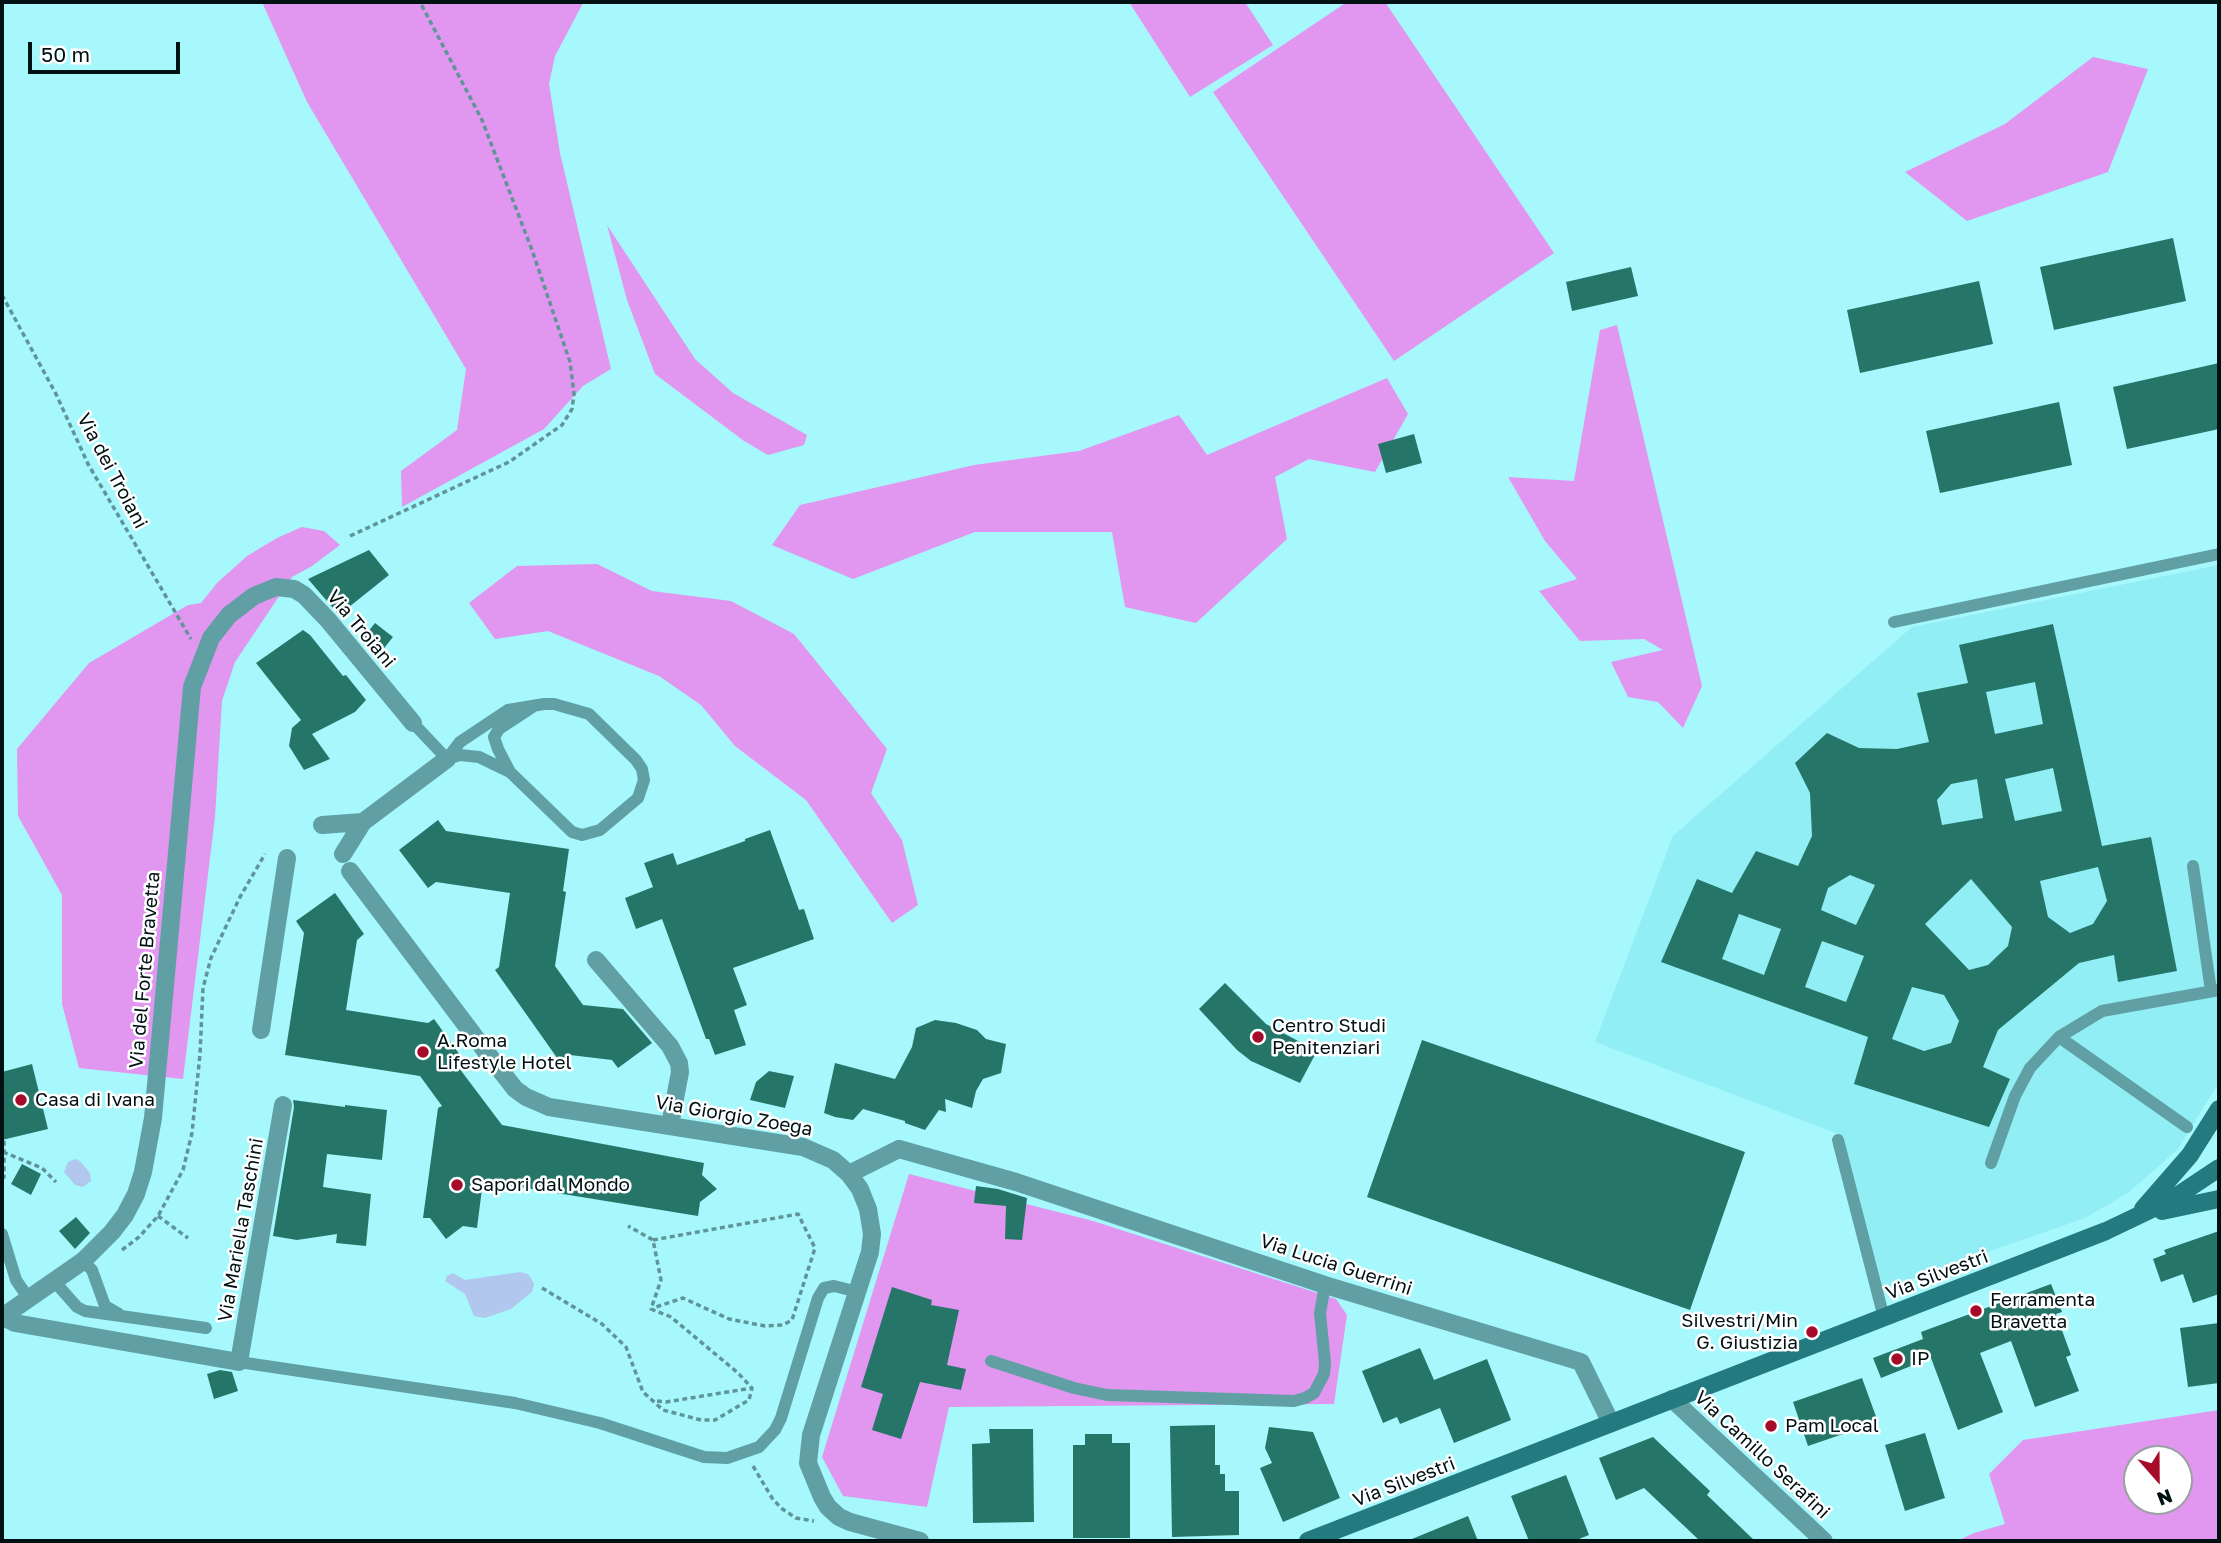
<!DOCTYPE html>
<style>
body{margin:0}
#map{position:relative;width:2221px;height:1543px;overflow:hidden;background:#a7f8fd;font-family:"Golos Text",sans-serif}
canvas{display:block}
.frame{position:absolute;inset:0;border:4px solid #001113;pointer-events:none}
.north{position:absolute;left:2123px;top:1445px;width:70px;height:70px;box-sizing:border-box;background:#fff;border:2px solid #99a0a1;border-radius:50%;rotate:159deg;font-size:19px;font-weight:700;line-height:28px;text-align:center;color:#001113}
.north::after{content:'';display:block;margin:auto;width:24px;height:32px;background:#a60c29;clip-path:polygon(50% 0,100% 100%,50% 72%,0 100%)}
.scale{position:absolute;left:28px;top:42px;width:152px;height:32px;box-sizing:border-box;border:4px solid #001113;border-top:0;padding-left:9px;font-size:21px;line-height:24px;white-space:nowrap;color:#001113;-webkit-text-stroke:5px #fff;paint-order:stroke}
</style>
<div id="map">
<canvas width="2221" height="1543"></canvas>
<div class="frame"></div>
<div class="north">N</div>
<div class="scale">50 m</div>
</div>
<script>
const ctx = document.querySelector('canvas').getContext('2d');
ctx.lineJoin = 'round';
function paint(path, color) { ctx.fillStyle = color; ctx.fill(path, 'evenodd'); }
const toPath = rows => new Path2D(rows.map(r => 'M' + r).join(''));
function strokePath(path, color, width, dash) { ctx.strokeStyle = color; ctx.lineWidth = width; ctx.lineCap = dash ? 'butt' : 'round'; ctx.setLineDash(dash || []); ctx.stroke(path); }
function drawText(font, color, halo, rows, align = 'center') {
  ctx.font = font + ' "Golos Text",sans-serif'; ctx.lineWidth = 5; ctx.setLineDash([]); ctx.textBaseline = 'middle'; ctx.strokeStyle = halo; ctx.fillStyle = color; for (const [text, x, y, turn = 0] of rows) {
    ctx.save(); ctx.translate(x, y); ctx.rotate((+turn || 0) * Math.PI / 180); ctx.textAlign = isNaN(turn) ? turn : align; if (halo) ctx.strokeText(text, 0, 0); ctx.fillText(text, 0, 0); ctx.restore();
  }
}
paint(toPath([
 [2219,565,2219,1083,2177,1150,2128,1193,2085,1218,1882,1289,1841,1135,1595,1042,1673,836,1912,627]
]), '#91eef4');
paint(toPath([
 [262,2,582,2,582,5,555,56,549,84,560,153,611,369,583,386,544,429,402,507,401,471,457,430,466,369,307,102],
 [1129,2,1245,2,1273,45,1190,97],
 [1347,2,1385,2,1554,253,1394,361,1213,92],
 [2093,57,2148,69,2108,172,1967,221,1905,172,2005,124],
 [607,225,695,359,733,393,807,435,804,445,768,455,744,441,655,374,627,300],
 [1617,325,1702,686,1683,728,1658,702,1628,697,1611,662,1663,650,1644,639,1580,641,1539,591,1577,579,1545,541,1508,477,1574,481,1600,330],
 [1387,378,1408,414,1375,472,1309,459,1275,477,1287,539,1196,623,1125,607,1112,532,975,532,853,579,772,545,800,505,974,465,1079,451,1179,415,1207,455],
 [302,527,324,531,340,545,312,566,292,577,235,662,222,701,215,817,183,1079,79,1068,62,1004,62,895,18,816,17,749,89,663,188,605,201,603,217,583,247,556,277,538],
 [597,564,652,591,731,601,794,634,887,749,871,793,902,840,918,905,892,923,806,800,735,746,701,705,659,676,548,631,495,639,469,603,517,566],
 [909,1174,1093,1221,1336,1299,1347,1315,1334,1404,949,1407,927,1507,843,1496,822,1457],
 [2219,1410,2219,1541,1957,1541,1974,1533,2005,1524,1989,1474,2023,1440],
 [2137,1459,2179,1459,2179,1501,2137,1501]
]), '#e196ef');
paint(toPath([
 [75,1159,80,1161,90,1173,91,1181,83,1187,75,1185,64,1172,68,1162],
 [520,1272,528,1274,531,1278,534,1284,532,1292,511,1309,485,1318,474,1316,465,1294,445,1281,447,1276,453,1273,465,1280]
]), '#b1c7ed');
paint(toPath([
 [2173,238,2186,301,2054,330,2040,267],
 [1631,267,1638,296,1572,311,1566,282],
 [1979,281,1993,344,1860,373,1847,310],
 [2219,363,2219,429,2127,449,2113,387],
 [2059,402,2072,465,1940,493,1926,431],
 [1414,434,1422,463,1386,473,1378,444],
 [369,550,389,575,339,615,308,579],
 [375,623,393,637,381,652,363,638],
 [2053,624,2102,846,2151,837,2177,971,2118,982,2114,955,2079,963,1998,1030,1983,1067,2010,1079,1989,1127,1854,1084,1868,1037,1661,962,1697,879,1732,893,1756,851,1798,866,1812,836,1810,793,1795,763,1827,733,1859,748,1897,749,1929,742,1917,693,1968,683,1959,645],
 [2035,682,2043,724,1995,734,1986,692],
 [2053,768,2062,811,2015,821,2005,779],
 [1977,779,1983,818,1942,825,1937,800,1951,784],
 [2098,867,2107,901,2093,924,2070,933,2048,917,2040,881],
 [1850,875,1875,885,1856,925,1821,910,1828,888],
 [1971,879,2012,927,2008,946,1988,965,1969,970,1925,924],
 [1739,914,1781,929,1764,975,1722,959],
 [1822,941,1864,956,1846,1002,1805,987],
 [1912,987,1944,995,1959,1021,1951,1043,1924,1051,1892,1039],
 [303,630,310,635,343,676,346,675,366,700,355,712,312,734,330,759,304,770,289,746,292,728,301,720,256,663],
 [438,820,446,831,569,849,563,891,566,892,555,966,583,1005,623,1009,652,1043,618,1068,612,1060,570,1055,560,1062,495,970,499,967,510,893,436,882,428,888,399,850],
 [770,830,799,910,804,909,814,939,733,968,747,1005,734,1010,746,1045,715,1055,709,1039,706,1039,662,919,636,929,625,898,653,887,644,863,673,853,677,865,745,841,745,839],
 [335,893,364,934,357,940,346,1010,428,1023,434,1019,460,1055,453,1060,502,1125,704,1163,702,1175,717,1189,700,1202,698,1216,483,1181,477,1228,463,1226,446,1239,430,1218,423,1218,438,1108,442,1106,420,1076,285,1055,304,933,296,921],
 [1225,983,1266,1024,1317,1051,1300,1083,1251,1061,1237,1050,1199,1009],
 [935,1020,956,1023,977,1030,986,1039,1006,1044,1001,1073,983,1079,976,1091,972,1108,945,1099,946,1112,939,1110,925,1130,905,1123,905,1121,863,1109,853,1120,835,1117,824,1113,835,1063,895,1079,912,1047,916,1028],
 [1422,1040,1745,1152,1690,1310,1367,1197],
 [32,1064,48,1129,2,1140,2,1072],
 [769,1071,794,1076,785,1108,750,1100,756,1082],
 [293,1100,345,1107,345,1105,387,1110,382,1160,327,1154,323,1187,371,1194,366,1246,336,1243,337,1234,297,1240,273,1236,294,1107],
 [22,1164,41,1174,31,1195,11,1184],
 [976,1186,998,1189,1027,1198,1022,1240,1005,1239,1006,1206,974,1203],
 [76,1217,90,1233,75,1249,59,1231],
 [2219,1231,2219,1294,2193,1303,2183,1274,2161,1282,2153,1259,2166,1254,2164,1250],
 [2051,1284,2062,1312,2056,1314,2071,1355,2066,1357,2079,1391,2035,1407,2011,1341,1980,1353,2003,1412,1958,1430,1931,1358,1881,1378,1873,1358,1923,1339,1921,1332],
 [892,1287,932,1300,931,1305,959,1310,947,1365,966,1369,961,1390,920,1382,901,1439,872,1430,883,1394,861,1387],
 [2219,1323,2219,1383,2188,1387,2180,1328],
 [1420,1348,1434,1380,1487,1359,1511,1420,1454,1443,1440,1408,1400,1424,1397,1417,1383,1423,1362,1371],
 [220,1370,232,1372,238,1391,214,1399,207,1374],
 [1862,1378,1878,1422,1808,1446,1793,1402],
 [1215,1425,1215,1465,1220,1465,1220,1474,1225,1474,1225,1491,1239,1491,1239,1535,1172,1537,1170,1426],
 [1269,1427,1313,1432,1340,1498,1283,1522,1260,1468,1272,1463,1265,1448],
 [989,1429,1033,1429,1034,1522,973,1523,972,1444,990,1443],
 [1925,1433,1945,1498,1905,1511,1885,1445],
 [1085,1434,1112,1434,1112,1443,1130,1443,1130,1538,1073,1538,1073,1445,1085,1445],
 [1653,1437,1710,1491,1707,1495,1755,1541,1700,1541,1644,1488,1616,1500,1599,1458],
 [1566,1475,1589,1535,1574,1541,1529,1541,1511,1496],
 [1468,1516,1478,1541,1407,1541]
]), '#257669');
strokePath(toPath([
 [2,295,56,394,88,464,191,639],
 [350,536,509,462,562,425,572,409,574,394,570,362,532,250,482,120,420,2],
 [3,1152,42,1168,56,1182],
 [2,1179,4,1177,4,1140],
 [158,1216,188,1238],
 [653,1240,798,1214,815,1248,792,1320,783,1325,765,1326,729,1319,683,1298,653,1308],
 [122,1250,139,1237,158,1216,183,1170,192,1133,200,1054,203,988,211,958,240,897,265,854],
 [542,1288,602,1324,626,1347,643,1392,663,1410,701,1420,715,1420,749,1400,752,1388,738,1373,671,1317,651,1309,661,1280,653,1240,628,1226],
 [657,1401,666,1402,752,1388],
 [753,1466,772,1498,781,1508,796,1518,814,1521]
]), '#5f9598', 3.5, [5, 3.5]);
strokePath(toPath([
 [1894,622,2219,554],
 [413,723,447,759],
 [447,759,460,742,508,710,544,704,554,704,589,714,636,760,642,769,644,780,638,798,600,830,582,835,572,832,510,772,498,749,494,737,499,729,534,706],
 [447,759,460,755,479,757,510,772],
 [2193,866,2211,991],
 [2059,1037,2187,1127],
 [1838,1140,1884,1318],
 [1991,1163,2015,1096,2030,1068,2059,1037,2102,1011,2219,990],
 [2,1234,16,1280,29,1299],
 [83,1261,92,1270,105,1306,119,1314],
 [54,1281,77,1307,85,1311,206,1328],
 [991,1361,1074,1388,1107,1395,1294,1401,1305,1398,1314,1393,1324,1374,1325,1363,1320,1313,1325,1285],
 [239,1362,515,1403,600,1423,704,1457,727,1458,759,1447,775,1430,781,1418,818,1298,824,1288,834,1286,858,1292]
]), '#60a0a4', 12);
strokePath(toPath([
 [849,1174,899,1149]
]), '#60a0a4', 18);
strokePath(toPath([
 [322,825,363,822],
 [343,854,363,822,447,759],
 [350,871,487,1053,515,1089,526,1097,549,1107,803,1147,833,1160,849,1174,860,1189,868,1209,872,1234,870,1252,811,1435,808,1463,822,1497,828,1507,839,1517,850,1522,920,1541],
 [596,960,670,1046,679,1063,680,1072,670,1125],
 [261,1030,287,858],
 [899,1149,1016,1182,1325,1285,1581,1362,1611,1423],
 [2,1317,83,1261,112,1232,125,1215,136,1194,143,1172,153,1118,192,687,211,638,229,615,254,596,276,587,294,589,304,595,328,620,413,723],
 [3,1317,15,1323,239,1362,283,1105]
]), '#60a0a4', 18);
strokePath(toPath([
 [1672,1399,1824,1541]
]), '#60a0a4', 18);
strokePath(toPath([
 [2143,1209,2190,1155,2219,1109],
 [2162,1211,2219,1199],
 [1308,1541,2106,1231,2171,1200,2219,1168]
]), '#237a7f', 18);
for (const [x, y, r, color] of [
 [1258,1037,7,"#a60c29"],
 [423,1052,7,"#a60c29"],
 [21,1100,7,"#a60c29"],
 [457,1185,7,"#a60c29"],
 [1976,1311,7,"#a60c29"],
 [1812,1332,7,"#a60c29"],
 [1897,1359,7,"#a60c29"],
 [1771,1426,7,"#a60c29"]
]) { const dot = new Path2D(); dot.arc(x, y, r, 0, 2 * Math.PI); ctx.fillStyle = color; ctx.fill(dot); strokePath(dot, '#fff', 2.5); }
drawText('19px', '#001113', '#fff', [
 ["Via dei Troiani",112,471,62],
 ["Via Troiani",361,629,50],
 ["Via del Forte Bravetta",145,970,-85],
 ["Via Giorgio Zoega",734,1116,10],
 ["Via Mariella Taschini",241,1230,-80],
 ["Via Lucia Guerrini",1336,1265,18],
 ["Via Silvestri",1937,1275,-21],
 ["Via Camillo Serafini",1762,1455,43],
 ["Via Silvestri",1404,1482,-21]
]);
drawText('19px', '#001113', '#fff', [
 ["Centro Studi",1272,1026],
 ["Penitenziari",1272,1048],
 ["A.Roma",437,1041],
 ["Lifestyle Hotel",437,1063],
 ["Casa di Ivana",35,1100],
 ["Sapori dal Mondo",471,1185],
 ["Ferramenta",1990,1300],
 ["Bravetta",1990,1322],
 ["Silvestri/Min",1798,1321,"right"],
 ["G. Giustizia",1798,1343,"right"],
 ["IP",1911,1359],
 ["Pam Local",1785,1426]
], 'left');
</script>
